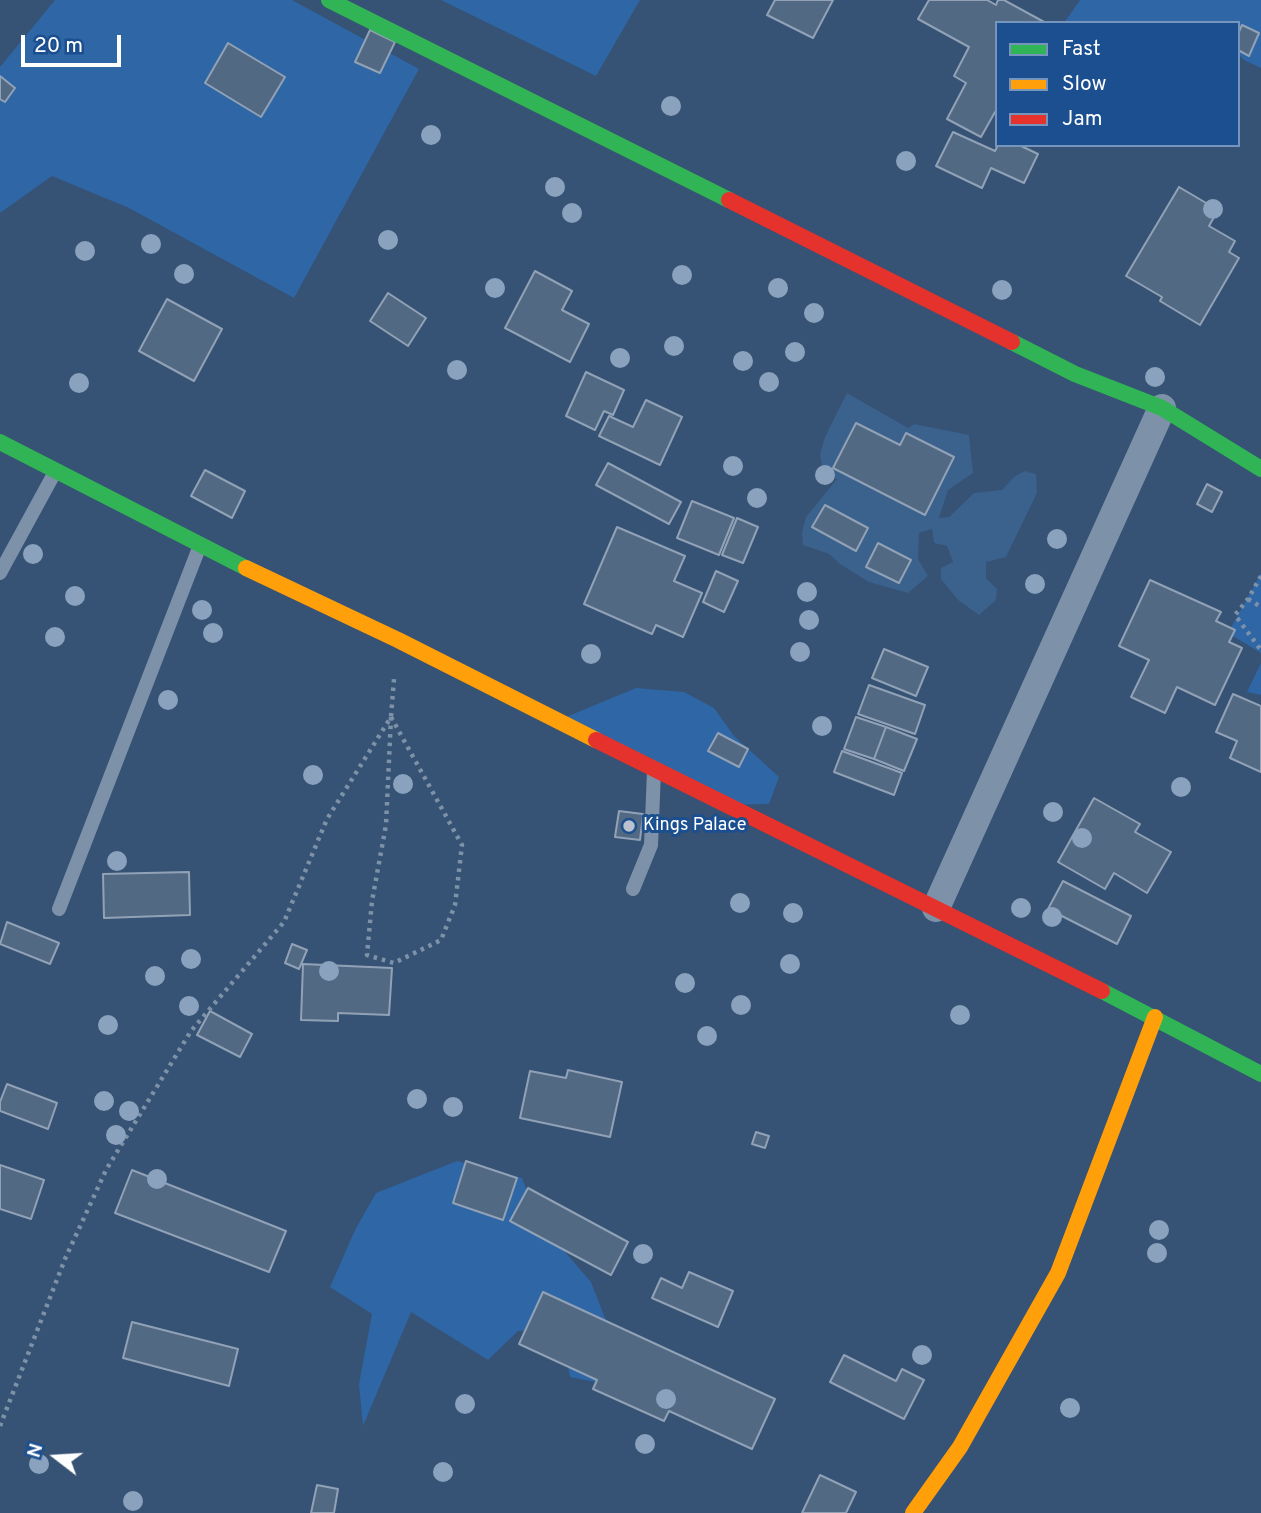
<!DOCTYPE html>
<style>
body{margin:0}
#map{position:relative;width:1261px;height:1513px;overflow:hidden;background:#365274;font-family:Overpass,sans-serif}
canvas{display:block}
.legend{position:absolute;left:995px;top:21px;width:245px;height:126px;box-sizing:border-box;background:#1b4f8f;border:2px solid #7695bc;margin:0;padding:9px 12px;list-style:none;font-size:21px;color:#fff}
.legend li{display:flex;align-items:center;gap:14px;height:35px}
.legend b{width:35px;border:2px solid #7695bc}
.north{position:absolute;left:21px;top:1422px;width:70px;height:70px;-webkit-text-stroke:5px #1b4f8f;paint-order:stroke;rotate:287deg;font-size:19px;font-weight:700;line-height:28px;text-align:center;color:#fff}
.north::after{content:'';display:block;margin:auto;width:24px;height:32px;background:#fff;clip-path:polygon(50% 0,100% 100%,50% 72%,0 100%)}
.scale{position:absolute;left:21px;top:35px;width:100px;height:32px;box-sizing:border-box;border:4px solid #fff;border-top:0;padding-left:9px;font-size:21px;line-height:24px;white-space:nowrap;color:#fff;-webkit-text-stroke:5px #1b4f8f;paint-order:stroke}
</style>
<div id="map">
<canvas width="1261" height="1513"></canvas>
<ul class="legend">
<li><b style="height:9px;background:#30b455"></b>Fast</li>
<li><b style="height:9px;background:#ff9f0a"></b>Slow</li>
<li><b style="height:9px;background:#e5322d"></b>Jam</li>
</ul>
<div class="north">N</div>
<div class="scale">20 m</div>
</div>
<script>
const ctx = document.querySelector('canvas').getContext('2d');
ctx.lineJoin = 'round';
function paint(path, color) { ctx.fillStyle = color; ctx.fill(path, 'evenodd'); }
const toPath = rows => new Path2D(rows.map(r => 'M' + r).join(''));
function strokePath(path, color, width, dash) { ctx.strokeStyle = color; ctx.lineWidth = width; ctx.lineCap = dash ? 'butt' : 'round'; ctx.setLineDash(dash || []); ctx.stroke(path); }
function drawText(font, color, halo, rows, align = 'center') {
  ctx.font = font + ' Overpass,sans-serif'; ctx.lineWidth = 6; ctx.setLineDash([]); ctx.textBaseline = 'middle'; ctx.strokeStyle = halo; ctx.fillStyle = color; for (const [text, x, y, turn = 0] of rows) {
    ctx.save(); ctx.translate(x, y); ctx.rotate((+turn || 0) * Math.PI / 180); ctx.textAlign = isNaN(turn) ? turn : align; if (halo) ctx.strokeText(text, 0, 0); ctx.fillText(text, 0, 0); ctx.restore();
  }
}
paint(toPath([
 [55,0,292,0,419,69,294,298,129,208,52,176,0,213,0,67],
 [441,0,640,0,596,76],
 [1080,0,1261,0,1261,68,1244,60,1238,54,1238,23,1064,23],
 [1261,573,1261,653,1228,633],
 [1261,663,1261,695,1247,692],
 [636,688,684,692,714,708,734,736,779,777,769,804,720,805,566,717],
 [457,1161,522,1178,539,1222,591,1282,621,1359,606,1384,570,1377,561,1329,518,1331,488,1360,411,1312,363,1426,359,1384,372,1314,330,1287,355,1230,376,1193]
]), '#2f66a5');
paint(toPath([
 [847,393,908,428,914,424,969,435,973,473,948,490,939,518,949,517,974,493,1002,490,1014,477,1024,471,1036,474,1037,493,1006,557,986,562,986,578,997,589,996,600,979,615,958,600,941,579,941,568,953,562,947,546,934,543,932,529,919,533,918,559,928,576,908,593,869,582,840,564,829,554,803,545,802,532,806,517,837,479,823,471,820,454,825,437]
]), '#3b618d');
const building = toPath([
 [775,0,833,0,813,38,767,15,775,0],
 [929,0,987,0,996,5,998,0,1004,0,1046,23,997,23,997,113,995,112,981,137,947,119,966,83,954,76,969,47,918,19,929,0],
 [1242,25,1259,33,1249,56,1238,50,1238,34,1242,25],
 [370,30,395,42,380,73,355,62,370,30],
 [228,43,285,77,261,117,205,83,228,43],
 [0,76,15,88,5,102,0,99,0,76],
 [953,132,995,151,998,145,1019,145,1038,154,1024,183,991,168,982,188,936,166,953,132],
 [1179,187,1218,210,1209,226,1235,241,1229,252,1239,258,1200,325,1160,301,1162,297,1126,276,1179,187],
 [535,271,572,291,562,310,589,324,570,362,505,328,535,271],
 [388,293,426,318,408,346,370,321,388,293],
 [167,299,222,329,194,381,139,351,167,299],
 [586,372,624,390,613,415,604,411,595,430,566,416,586,372],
 [646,400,682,417,660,465,599,436,609,416,633,427,646,400],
 [856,423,900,445,906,433,954,457,925,515,833,468,856,423],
 [608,463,681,502,669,524,596,485,608,463],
 [205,470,245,491,232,518,191,496,205,470],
 [1207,484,1222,492,1212,512,1197,504,1207,484],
 [692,501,734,518,719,555,677,538,692,501],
 [825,505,868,528,856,551,812,527,825,505],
 [737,518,758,527,743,563,722,555,737,518],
 [617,527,685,556,674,581,702,593,683,637,656,625,652,634,584,604,617,527],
 [878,543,911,560,899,583,866,567,878,543],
 [716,571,738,581,724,612,703,602,716,571],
 [1150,580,1221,612,1216,621,1235,630,1229,642,1242,648,1215,705,1177,687,1165,713,1131,697,1149,660,1119,646,1150,580],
 [884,649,928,667,916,696,872,678,884,649],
 [869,685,925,705,915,734,858,714,869,685],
 [1233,694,1261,706,1261,772,1230,758,1237,741,1216,732,1233,694],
 [856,717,886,727,874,759,844,749,856,717],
 [886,727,917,739,904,771,874,759,886,727],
 [718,733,748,749,739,767,708,751,718,733],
 [842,751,902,773,894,795,834,772,842,751],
 [1094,798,1140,824,1135,832,1171,852,1147,893,1114,873,1105,889,1058,862,1094,798],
 [619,811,643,814,640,840,615,837,619,811],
 [189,872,190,915,104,918,103,874,189,872],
 [1063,881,1131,916,1117,944,1048,909,1063,881],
 [7,922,59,943,50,964,0,944,7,922],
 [292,944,307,950,299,969,285,963,292,944],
 [303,964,392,968,389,1015,338,1013,338,1021,301,1020,303,964],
 [210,1011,252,1034,240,1057,197,1035,210,1011],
 [568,1070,622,1082,610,1137,520,1118,530,1071,566,1078,568,1070],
 [7,1084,57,1103,48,1129,0,1111,0,1102,7,1084],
 [756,1132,769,1136,765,1148,752,1144,756,1132],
 [466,1161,517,1178,503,1220,453,1203,466,1161],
 [0,1165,44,1180,31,1219,0,1209,0,1165],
 [132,1170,286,1231,269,1272,115,1213,132,1170],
 [528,1188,628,1242,611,1275,510,1221,528,1188],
 [689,1272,733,1291,718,1327,652,1298,661,1278,682,1288,689,1272],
 [543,1292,775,1399,752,1449,669,1411,664,1421,593,1389,597,1380,519,1344,543,1292],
 [132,1322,238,1349,229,1386,123,1358,132,1322],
 [844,1355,896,1381,902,1369,924,1380,904,1419,830,1382,844,1355],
 [820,1475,856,1492,846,1513,802,1513,820,1475],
 [317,1485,338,1489,334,1513,311,1513,317,1485]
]);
paint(building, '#526984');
strokePath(building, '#92a2b6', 2);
strokePath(toPath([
 [1261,576,1248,599,1235,615,1261,650],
 [1248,599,1261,607],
 [391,717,462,845,455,905,441,940,394,963,367,955,372,901,386,825,391,717],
 [0,1426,65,1259,106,1170,191,1031,284,922,327,819,391,717,394,679]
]), '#7d92a8', 4.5, [3.5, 5]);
strokePath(toPath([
 [0,573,55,472],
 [633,889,651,845,654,771],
 [59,909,199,548]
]), '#7d92a8', 14);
strokePath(toPath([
 [936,908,1162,408]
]), '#7d92a8', 28);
strokePath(toPath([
 [329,0,729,200],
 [1012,342,1075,374,1162,408,1261,469],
 [0,442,246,568],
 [1102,991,1261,1074]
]), '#30b455', 16);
strokePath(toPath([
 [246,568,398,640,596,740],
 [913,1513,960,1447,1058,1273,1155,1017]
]), '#ff9f0a', 16);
strokePath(toPath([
 [729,200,1012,342],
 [596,740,1102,991]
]), '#e5322d', 16);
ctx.fillStyle = '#8aa2be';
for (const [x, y] of [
 [671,106],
 [431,135],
 [906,161],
 [555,187],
 [1213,209],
 [572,213],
 [388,240],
 [151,244],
 [85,251],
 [184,274],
 [682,275],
 [495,288],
 [778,288],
 [1002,290],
 [814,313],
 [674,346],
 [795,352],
 [620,358],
 [743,361],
 [457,370],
 [1155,377],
 [769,382],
 [79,383],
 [733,466],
 [825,475],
 [757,498],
 [1057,539],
 [33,554],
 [1035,584],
 [807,592],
 [75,596],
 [202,610],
 [809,620],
 [213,633],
 [55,637],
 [800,652],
 [591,654],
 [168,700],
 [822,726],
 [313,775],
 [403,784],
 [1181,787],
 [1053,812],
 [1082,838],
 [117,861],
 [740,903],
 [1021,908],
 [793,913],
 [1052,917],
 [191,959],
 [790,964],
 [329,971],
 [155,976],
 [685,983],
 [741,1005],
 [189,1006],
 [960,1015],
 [108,1025],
 [707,1036],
 [417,1099],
 [104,1101],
 [453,1107],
 [129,1111],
 [116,1135],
 [157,1179],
 [1159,1230],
 [1157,1253],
 [643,1254],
 [922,1355],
 [666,1399],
 [465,1404],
 [1070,1408],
 [645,1444],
 [39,1464],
 [443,1472],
 [133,1501]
]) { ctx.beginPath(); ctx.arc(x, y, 10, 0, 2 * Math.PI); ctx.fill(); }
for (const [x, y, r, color] of [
 [629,826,7,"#b9c2ce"]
]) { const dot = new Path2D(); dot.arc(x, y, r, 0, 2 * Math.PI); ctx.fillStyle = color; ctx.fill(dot); strokePath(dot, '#1b4f8f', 2.5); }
drawText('18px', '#fff', '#1b4f8f', [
 ["Kings Palace",643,826]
], 'left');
</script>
